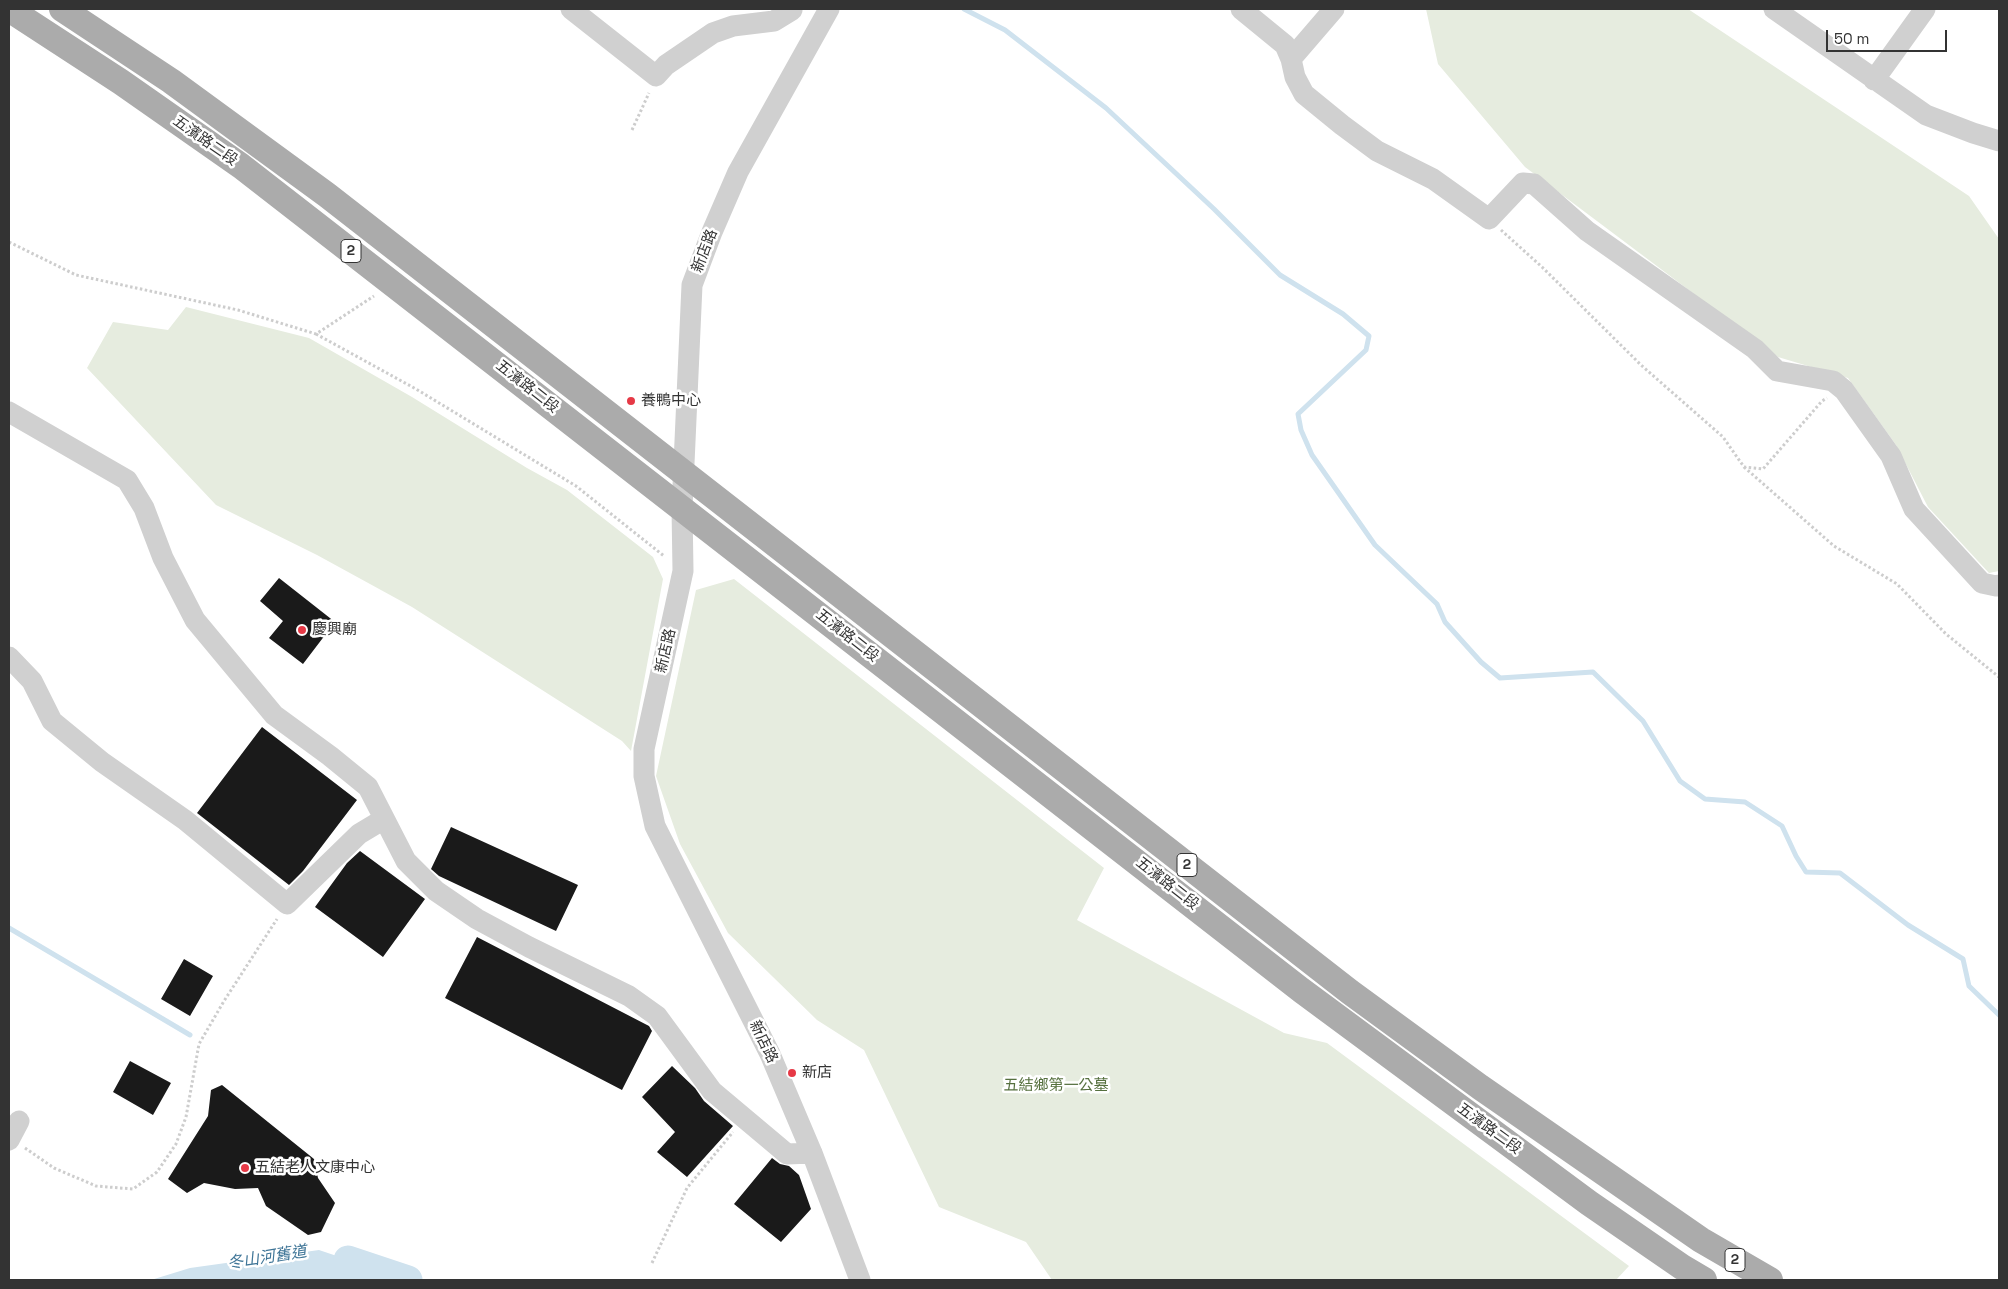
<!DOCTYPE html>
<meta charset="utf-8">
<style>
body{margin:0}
#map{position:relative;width:2008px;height:1289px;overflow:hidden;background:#fff;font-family:"Space Grotesk",sans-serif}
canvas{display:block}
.frame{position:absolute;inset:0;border:10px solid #333;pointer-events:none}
.scale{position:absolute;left:1826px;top:30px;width:121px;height:22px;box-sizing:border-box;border:2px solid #333;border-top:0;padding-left:6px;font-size:15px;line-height:18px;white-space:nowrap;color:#333;-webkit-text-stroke:4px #fff;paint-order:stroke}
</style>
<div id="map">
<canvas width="2008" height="1289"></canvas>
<div class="frame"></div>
<div class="scale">50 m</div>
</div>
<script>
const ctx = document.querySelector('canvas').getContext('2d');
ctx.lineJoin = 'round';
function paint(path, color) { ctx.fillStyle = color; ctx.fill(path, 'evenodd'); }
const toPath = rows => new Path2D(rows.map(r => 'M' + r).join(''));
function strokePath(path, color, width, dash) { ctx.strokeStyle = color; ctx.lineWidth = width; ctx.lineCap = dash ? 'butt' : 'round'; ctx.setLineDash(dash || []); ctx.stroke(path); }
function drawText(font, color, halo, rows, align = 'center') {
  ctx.font = font + ' "Space Grotesk","Noto Sans TC",sans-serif'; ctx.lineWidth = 5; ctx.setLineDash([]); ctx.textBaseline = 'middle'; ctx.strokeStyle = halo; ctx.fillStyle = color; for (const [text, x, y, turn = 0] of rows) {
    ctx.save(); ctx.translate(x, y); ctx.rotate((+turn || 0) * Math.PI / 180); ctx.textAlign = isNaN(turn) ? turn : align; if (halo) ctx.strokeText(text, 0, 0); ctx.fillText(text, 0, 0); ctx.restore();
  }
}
paint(toPath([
 [1426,9,1688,9,1969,196,1999,239,1999,571,1989,573,1928,507,1896,445,1848,378,1778,357,1525,167,1438,64],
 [186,307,309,338,412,397,527,468,567,490,653,557,663,579,631,751,622,741,412,607,317,555,216,505,87,368,113,322,168,330],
 [734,579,1104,868,1077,920,1284,1033,1327,1043,1629,1266,1616,1280,1052,1280,1026,1242,939,1207,864,1050,817,1020,728,933,680,844,656,776,696,590]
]), '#e6ecdf');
paint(toPath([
 [319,1250,408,1280,151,1280,190,1268]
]), '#cfe2ee');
strokePath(toPath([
 [964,9,1005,30,1106,108,1214,209,1280,275,1343,314,1369,336,1366,350,1298,414,1301,430,1312,455,1375,545,1437,604,1445,622,1481,662,1500,678,1593,672,1643,721,1680,781,1705,799,1745,802,1782,826,1796,856,1806,872,1840,873,1908,925,1963,959,1969,986,1999,1015],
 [9,928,190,1035]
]), '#cfe2ee', 5);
strokePath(toPath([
 [348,1260,408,1280]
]), '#cfe2ee', 29);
paint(toPath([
 [279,578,335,622,303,664,269,638,283,621,260,601],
 [262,727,357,800,303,871,289,885,197,813],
 [451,827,578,885,556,931,439,876,431,869],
 [360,851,425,899,383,957,315,907,347,863],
 [477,937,649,1026,652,1031,622,1090,445,998],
 [184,959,213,976,190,1016,161,999],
 [130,1061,171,1083,153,1115,113,1092],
 [672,1066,695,1088,704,1101,733,1126,687,1177,657,1152,675,1132,642,1097],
 [222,1085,314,1159,318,1178,335,1203,321,1232,308,1235,266,1206,258,1188,235,1189,204,1183,187,1193,168,1179,208,1116,211,1090],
 [772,1158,780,1164,789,1166,799,1175,811,1209,781,1242,734,1204]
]), '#1a1a1a');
strokePath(toPath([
 [632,130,649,93],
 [1501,230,1542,267,1641,365,1723,437,1744,467,1763,469,1822,401,1827,398],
 [9,242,76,275,238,310,316,334,374,296],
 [316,334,416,389,576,486,664,556],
 [1744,467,1834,546,1897,584,1946,634,1999,677],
 [25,1148,54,1168,96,1186,133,1189,157,1172,176,1144,186,1117,199,1044,224,1001,277,919],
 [652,1263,687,1188,733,1132]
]), '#cdcdcd', 3, [2.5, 2.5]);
strokePath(toPath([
 [571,9,656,76,666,65,713,33,733,26,774,21,792,10],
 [829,9,738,172,712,232,692,285,682,508,683,571,644,749,644,776,655,826,770,1054,812,1153,860,1280],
 [1241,9,1285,45,1291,59,1334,9],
 [1774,9,1926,115,1973,133,1999,141],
 [1291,59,1295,77,1304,94,1342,125,1377,151,1433,179,1489,219,1523,183,1534,184,1587,231,1755,349,1777,371,1833,381,1844,390,1891,456,1914,509,1982,583,1996,586,1999,585],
 [1874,80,1925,9],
 [9,412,127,480,144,508,163,558,195,620,274,715,330,756,368,787,406,861,436,891,477,919,529,947,629,996,657,1016,712,1091,787,1154,812,1153],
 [9,657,32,681,52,721,102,762,185,820,287,904,359,834,384,819],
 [9,1140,19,1121]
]), '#d0d0d0', 21);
strokePath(toPath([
 [9,9,121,82,241,166,1301,990,1589,1203,1682,1267,1704,1280],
 [62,9,171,81,327,195,1350,992,1480,1087,1701,1240,1770,1280]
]), '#ababab', 26);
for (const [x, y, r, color] of [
 [631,401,5,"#e63946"],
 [302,630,5,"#e63946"],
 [792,1073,5,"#e63946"],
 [245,1168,5,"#e63946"]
]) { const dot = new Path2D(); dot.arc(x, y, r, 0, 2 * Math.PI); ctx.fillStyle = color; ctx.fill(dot); strokePath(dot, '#fff', 2); }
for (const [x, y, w] of [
 [351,251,20],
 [1187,865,20],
 [1735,1260,20]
]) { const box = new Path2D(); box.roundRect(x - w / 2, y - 11.5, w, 23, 4); ctx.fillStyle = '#fff'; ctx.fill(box); strokePath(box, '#333', 1); }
drawText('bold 14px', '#333', null, [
 ["2",351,251],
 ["2",1187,865],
 ["2",1735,1260]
]);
drawText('15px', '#333', '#fff', [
 ["五濱路二段",205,141,35],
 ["新店路",705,251,-69],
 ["五濱路二段",527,387,38],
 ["五濱路二段",847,636,38],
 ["新店路",666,651,-77],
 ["五濱路二段",1167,884,38],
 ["新店路",763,1042,64],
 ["五濱路二段",1489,1129,36]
]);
drawText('15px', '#333', '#fff', [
 ["養鴨中心",641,401],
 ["慶興廟",312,630],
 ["新店",802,1073],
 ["五結老人文康中心",255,1168]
], 'left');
drawText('15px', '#56703f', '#fff', [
 ["五結鄉第一公墓",1056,1086]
]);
drawText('italic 16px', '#3f7597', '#fff', [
 ["冬山河舊道",267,1258,-9]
]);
</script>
